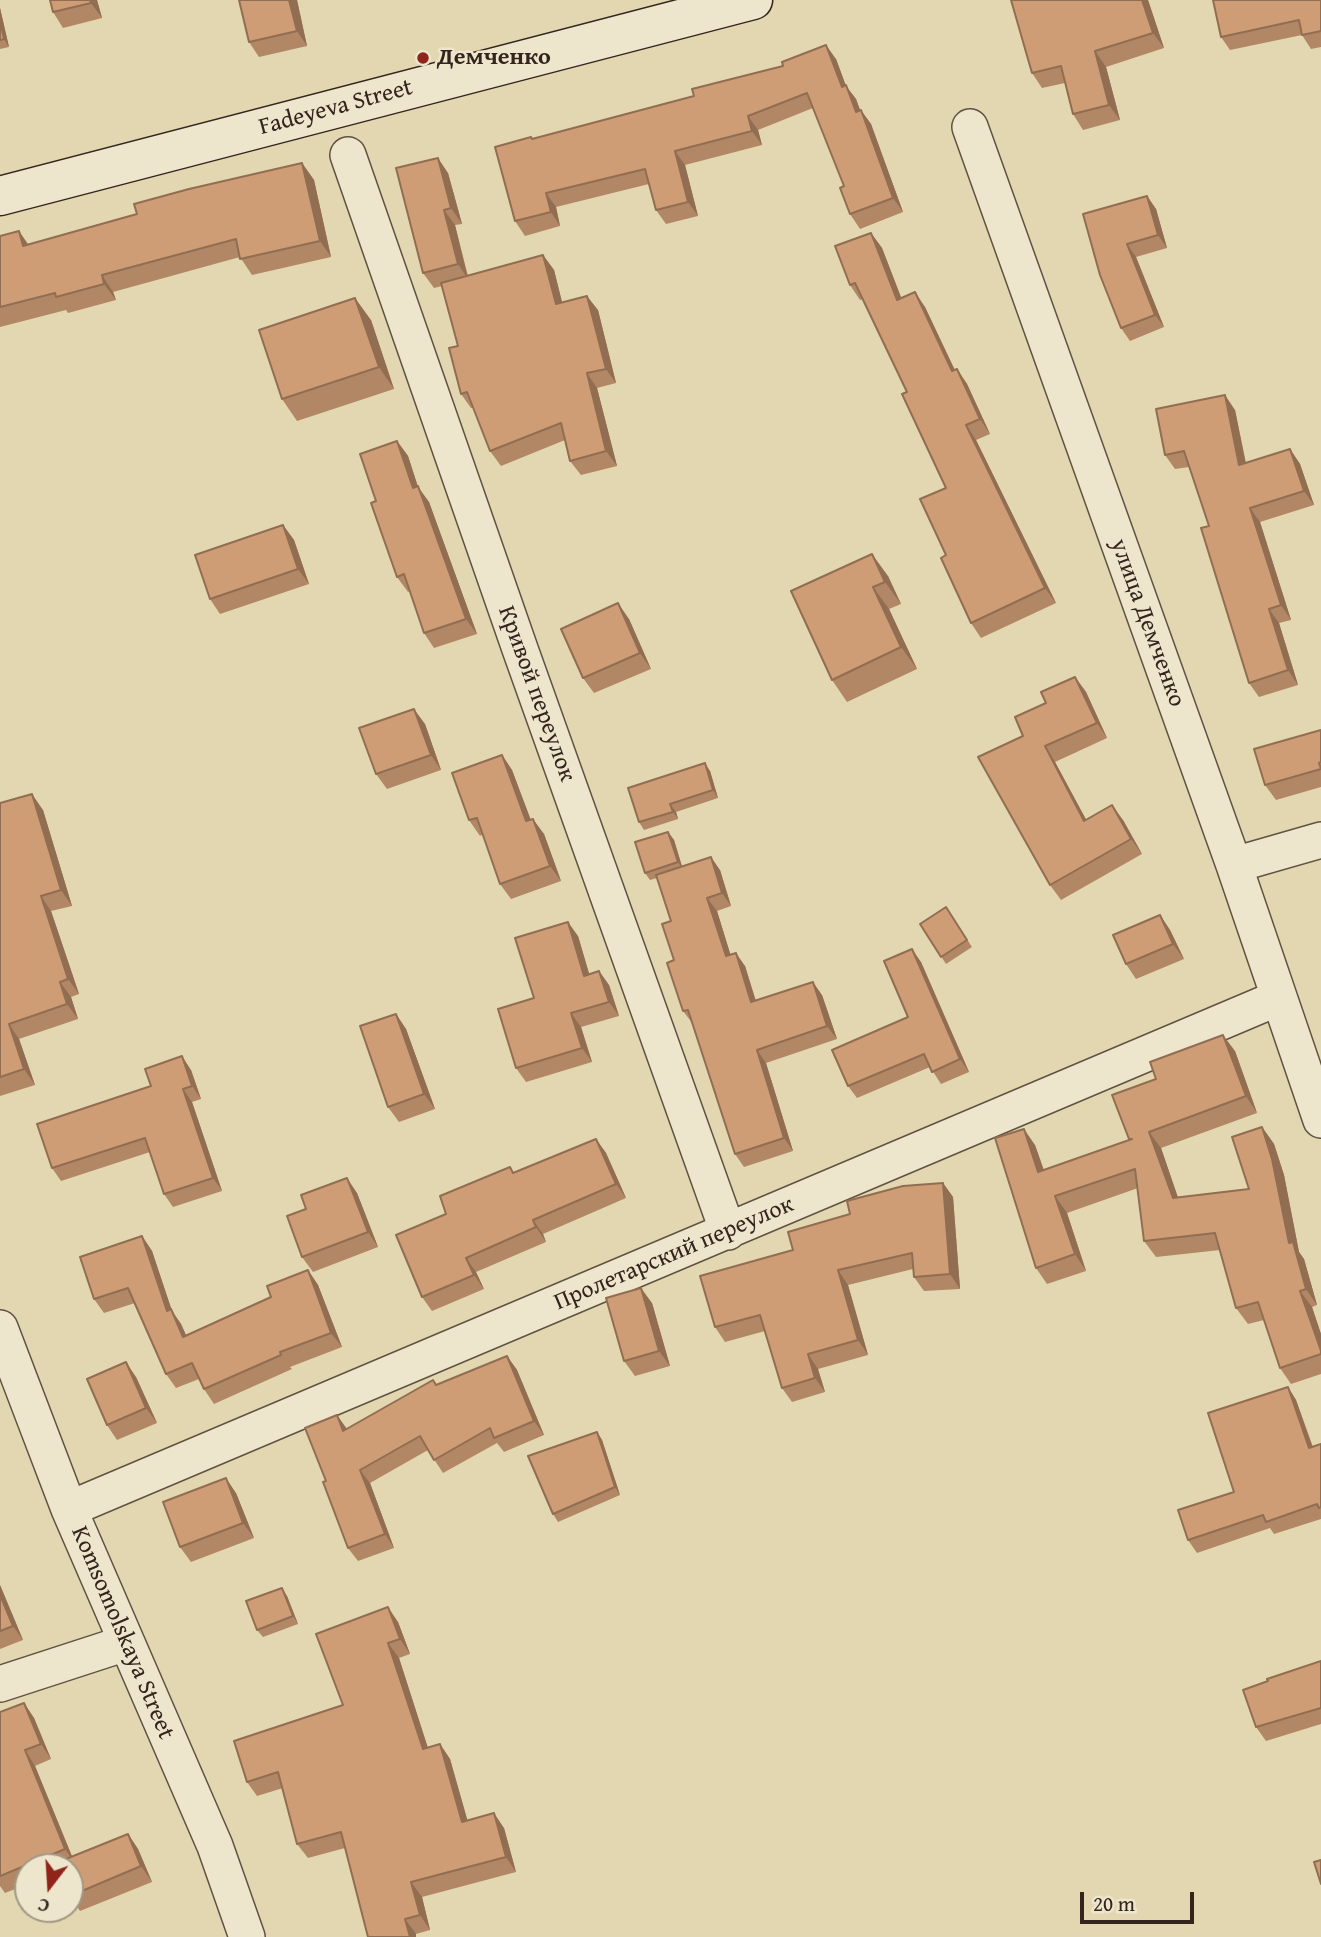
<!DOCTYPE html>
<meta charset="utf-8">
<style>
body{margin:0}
#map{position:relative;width:1321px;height:1937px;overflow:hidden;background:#e3d7b1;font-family:"Gentium Book Plus",serif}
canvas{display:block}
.north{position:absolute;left:14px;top:1853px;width:70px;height:70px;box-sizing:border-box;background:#ede5cc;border:2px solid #a39886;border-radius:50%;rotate:197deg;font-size:19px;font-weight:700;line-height:28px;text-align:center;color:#33251d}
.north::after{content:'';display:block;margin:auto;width:24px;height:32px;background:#8f2418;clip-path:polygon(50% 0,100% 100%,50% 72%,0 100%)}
.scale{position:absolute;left:1080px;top:1892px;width:114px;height:32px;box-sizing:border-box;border:4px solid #33251d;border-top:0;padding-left:9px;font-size:21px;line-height:24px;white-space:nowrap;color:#33251d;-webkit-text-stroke:5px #ede5cc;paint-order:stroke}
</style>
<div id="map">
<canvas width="1321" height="1937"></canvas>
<div class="north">С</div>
<div class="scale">20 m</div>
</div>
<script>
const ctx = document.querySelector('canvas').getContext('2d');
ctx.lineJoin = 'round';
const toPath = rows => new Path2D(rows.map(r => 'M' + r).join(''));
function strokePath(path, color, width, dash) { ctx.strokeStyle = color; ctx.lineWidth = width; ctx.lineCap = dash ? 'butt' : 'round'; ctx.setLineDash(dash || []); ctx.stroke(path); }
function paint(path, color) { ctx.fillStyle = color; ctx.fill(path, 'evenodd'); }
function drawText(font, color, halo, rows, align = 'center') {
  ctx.font = font + ' "Gentium Book Plus",serif'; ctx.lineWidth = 5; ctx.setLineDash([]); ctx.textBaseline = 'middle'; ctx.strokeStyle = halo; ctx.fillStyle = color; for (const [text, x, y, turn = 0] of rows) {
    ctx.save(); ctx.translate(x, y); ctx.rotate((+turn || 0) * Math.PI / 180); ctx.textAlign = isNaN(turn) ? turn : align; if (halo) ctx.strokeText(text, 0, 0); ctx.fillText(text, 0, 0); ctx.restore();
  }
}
const minor = toPath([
 [970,127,1234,865,1321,1120],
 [348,155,520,649,728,1232],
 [1234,865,1321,840],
 [0,1328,69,1509,215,1846,247,1937],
 [69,1509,1278,998],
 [0,1684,126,1643]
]);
const secondary = toPath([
 [0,196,753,0]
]);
strokePath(minor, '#5f5242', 38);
strokePath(secondary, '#33251d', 41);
strokePath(minor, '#ede5cc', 35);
strokePath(secondary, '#ede5cc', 38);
paint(toPath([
 [97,0,102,18,63,28,53,12],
 [297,0,307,46,259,57,249,42],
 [1011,0,1148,0,1164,48,1106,67,1120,120,1083,130,1073,114,1065,83,1042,88,1032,73],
 [1321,0,1321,47,1311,49,1302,35,1230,50,1221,37],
 [0,8,9,47,0,49],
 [836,59,846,86,856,99,860,110,871,124,903,212,860,229,850,214,844,186,813,108,758,130,762,145,685,165,698,216,666,224,656,210,649,184,556,207,560,226,525,236,515,221,531,137,532,139],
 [302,163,314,180,331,257,252,275,240,257,113,292,116,300,68,313,66,310,0,327,0,236,28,244,137,214],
 [448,173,462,224,455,225,468,276,543,255,554,270,562,302,598,310,616,383,597,388,617,466,581,475,570,461,565,440,501,466,490,451,473,408,471,408,461,394,458,346,442,286,434,288,423,273],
 [1147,196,1156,209,1167,248,1136,257,1164,327,1130,341,1121,328,1100,275],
 [871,233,882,248,901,298,925,307,955,370,957,369,967,384,990,434,976,440,1056,603,981,638,971,623,946,555,946,488,907,392,863,299,860,300,850,285],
 [371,320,394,389,297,421,282,399],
 [1235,410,1246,463,1290,449,1300,464,1314,505,1260,522,1291,620,1279,623,1298,685,1259,697,1249,683,1209,526,1189,467,1175,469,1165,455],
 [397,441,408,456,418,487,429,502,477,634,434,648,424,633,410,591,408,592,397,577,376,501],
 [283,525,294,540,309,584,220,614,210,599],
 [888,576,901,604,889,609,917,669,847,702,832,680,791,591],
 [629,619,651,669,594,693,583,678],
 [1075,677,1086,692,1107,738,1055,762,1086,820,1123,820,1142,854,1061,900,1050,885,1023,736,1046,703],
 [425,724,441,770,387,789,376,774],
 [1321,730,1321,787,1276,800,1265,785],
 [502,755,512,770,530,820,544,834,561,881,511,899,500,884,483,834,480,836,469,820],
 [710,771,718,798,676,812,678,819,644,830,639,822],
 [0,803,43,810,72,906,51,911,79,994,71,997,78,1019,19,1039,35,1085,0,1096],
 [668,832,674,840,682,866,720,870,731,906,717,911,730,954,745,966,756,1001,822,995,837,1039,766,1063,793,1151,744,1167,735,1154,693,1024,683,1011,674,960,671,921,657,878,650,880,645,873],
 [946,907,972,947,946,964,920,924],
 [1160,915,1170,930,1184,959,1136,979,1126,964],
 [578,936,589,974,599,971,609,985,619,1016,581,1027,592,1062,526,1082,516,1068,534,998],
 [921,962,969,1072,941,1084,930,1067,857,1098,848,1086,908,1017],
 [396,1014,406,1029,435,1109,399,1122,388,1107],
 [1235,1051,1257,1113,1161,1148,1178,1198,1249,1189,1262,1127,1274,1144,1284,1175,1299,1252,1304,1259,1317,1305,1312,1307,1321,1334,1321,1374,1291,1384,1280,1368,1264,1320,1248,1324,1236,1308,1220,1250,1156,1257,1144,1241,1138,1188,1067,1213,1086,1271,1047,1284,1036,1268,1035,1145,1044,1170,1129,1140],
 [191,1070,201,1099,192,1102,222,1191,173,1207,164,1194,150,1152,61,1181,52,1168,151,1086],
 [596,1139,606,1153,626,1198,543,1234,546,1242,476,1272,484,1289,432,1311,422,1297,446,1214,510,1167,514,1173],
 [943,1183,953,1197,960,1289,924,1291,914,1277,913,1269,848,1285,868,1355,818,1369,825,1392,792,1402,782,1388,765,1331,725,1342,715,1327,793,1250,850,1214],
 [357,1193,378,1247,313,1272,302,1257,306,1209],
 [142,1236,152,1251,172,1311,181,1324,186,1335,271,1297,308,1270,318,1285,342,1347,290,1367,292,1369,214,1404,204,1389,199,1379,176,1388,166,1374,135,1303,104,1313,94,1299],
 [652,1303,670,1366,635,1376,624,1361],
 [507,1356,517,1370,544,1435,504,1452,497,1443,443,1473,428,1450,370,1483,394,1548,358,1561,348,1548,326,1481,347,1429,436,1385],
 [136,1377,157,1423,117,1440,107,1425],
 [1288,1387,1296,1400,1313,1447,1321,1444,1321,1519,1274,1534,1270,1528,1197,1553,1188,1540,1234,1492],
 [597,1432,602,1440,620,1495,558,1522,553,1514],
 [236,1493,254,1538,191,1562,180,1547],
 [0,1585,23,1640,0,1649],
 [287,1596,298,1624,263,1637,257,1630],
 [398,1622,410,1654,399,1658,428,1748,440,1744,450,1759,467,1820,504,1828,516,1872,422,1897,430,1930,416,1934,416,1937,368,1937,345,1848,308,1858,297,1844,283,1788,257,1796,247,1782,343,1705],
 [1321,1661,1321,1724,1266,1741,1256,1727,1268,1681],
 [24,1703,34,1718,51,1759,35,1766,72,1856,128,1834,138,1849,152,1882,80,1911,70,1896,70,1867,28,1867,28,1884,5,1893,0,1886,0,1712]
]), '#b28765');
paint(toPath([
 [90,0,97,0,102,18,91,3],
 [289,0,297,0,307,46,297,31],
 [1142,0,1148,0,1164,48,1153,33],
 [0,8,9,47,4,39,0,22],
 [826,45,836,59,846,86,856,99,866,126,856,112,842,87],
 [1095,51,1106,67,1120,120,1109,105],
 [861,110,871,124,903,212,893,198],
 [748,116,758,130,762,145,752,131],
 [675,151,685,165,698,216,688,202],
 [438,158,448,173,462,224,451,208],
 [302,163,314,180,331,257,320,241],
 [546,193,556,207,560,226,551,212],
 [1147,196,1156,209,1167,248,1158,235],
 [444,210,455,225,468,279,458,264],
 [19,231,30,247,23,246],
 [871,233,882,248,908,315,897,300],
 [1127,244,1136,257,1164,327,1155,315],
 [543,255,554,270,566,318,556,304],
 [102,275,113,292,116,300,104,284],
 [915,292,925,307,962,386,952,371],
 [587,296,598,310,616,383,606,369],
 [355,298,371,320,394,389,379,367],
 [957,369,967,384,990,434,980,419],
 [587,373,597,388,617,466,606,451],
 [1225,395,1235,410,1249,480,1239,465],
 [966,425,976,440,1056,603,1045,588],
 [397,441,408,456,418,487,429,502,477,634,466,619,413,488],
 [1290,449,1300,464,1314,505,1304,491],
 [1250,508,1260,522,1291,620,1281,605],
 [283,525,294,540,309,584,298,569],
 [872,554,888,576,901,604,885,582],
 [873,587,889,609,917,669,901,647],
 [618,603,629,619,651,669,640,653],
 [1269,609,1279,623,1298,685,1288,670],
 [1075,677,1086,692,1107,738,1097,723],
 [414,709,425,724,441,770,431,755],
 [1045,746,1055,762,1095,836,1084,821],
 [502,755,512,770,537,836,526,821],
 [705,763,710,771,718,798,713,790],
 [32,794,43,810,72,906,61,890],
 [670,804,676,812,678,819,673,812],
 [1112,805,1123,820,1142,854,1131,839],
 [533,819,544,834,561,881,550,866],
 [668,832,674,840,683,870,678,862],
 [711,857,720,870,731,906,722,893],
 [41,896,51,911,79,994,68,979],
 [707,898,717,911,735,969,726,956],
 [1160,915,1170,930,1184,959,1173,944],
 [568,922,578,936,594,990,584,976],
 [912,949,921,962,969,1072,960,1059],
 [736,953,745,966,760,1015,751,1002],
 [599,971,609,985,619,1016,609,1002],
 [60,982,71,997,78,1019,67,1004],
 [813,982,822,995,837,1039,827,1026],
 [571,1013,581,1027,592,1062,582,1048],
 [396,1014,406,1029,435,1109,424,1094],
 [9,1024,19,1039,35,1085,24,1069],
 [1223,1035,1235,1051,1257,1113,1246,1096],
 [757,1050,766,1063,793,1151,784,1138],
 [182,1056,191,1070,201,1099,192,1086],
 [183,1089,192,1102,222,1191,213,1178],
 [1262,1127,1274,1144,1284,1175,1299,1252,1304,1259,1317,1305,1306,1289,1289,1243],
 [1024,1129,1035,1145,1050,1189,1038,1172],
 [1149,1132,1161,1148,1184,1215,1173,1198],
 [596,1139,606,1153,626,1198,616,1184],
 [347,1178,357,1193,378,1247,368,1232],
 [943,1183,953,1197,960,1289,950,1274],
 [1055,1196,1067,1213,1086,1271,1075,1254],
 [533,1220,543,1234,546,1242,536,1227],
 [142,1236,152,1251,172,1311,181,1324,193,1351,167,1311],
 [466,1258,476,1272,484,1289,474,1275],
 [308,1270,318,1285,342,1347,331,1333],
 [838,1270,848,1285,868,1355,858,1340],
 [641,1288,652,1303,670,1366,659,1351],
 [1300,1291,1312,1307,1321,1334,1321,1351],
 [808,1354,818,1369,825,1392,815,1378],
 [507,1356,517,1370,544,1435,534,1421],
 [126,1362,136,1377,157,1423,146,1408],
 [1288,1387,1296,1400,1317,1460,1309,1448],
 [337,1415,347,1429,343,1431],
 [597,1432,602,1440,620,1495,615,1487],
 [360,1470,370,1483,394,1548,385,1534],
 [226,1478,236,1493,254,1538,243,1523],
 [0,1585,23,1640,13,1626,0,1595],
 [282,1588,287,1596,298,1624,293,1616],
 [388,1607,398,1622,410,1654,400,1639],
 [388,1643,399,1658,433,1764,423,1749],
 [24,1703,34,1718,51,1759,41,1744],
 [440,1744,450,1759,472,1836,462,1822],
 [25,1750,35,1766,75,1864,65,1849],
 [494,1813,504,1828,516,1872,506,1857],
 [128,1834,138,1849,152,1882,141,1866],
 [411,1882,422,1897,430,1930,420,1915],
 [405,1919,416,1934,416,1937,410,1937]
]), '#916e52');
const building = toPath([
 [50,0,90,0,91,3,53,12,50,0],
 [239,0,289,0,297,31,249,42,239,0],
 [1011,0,1142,0,1153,33,1095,51,1109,105,1073,114,1061,66,1032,73,1011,0],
 [1213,0,1321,0,1321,31,1302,35,1299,20,1221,37,1213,0],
 [0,22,4,39,0,40,0,22],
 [826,45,842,87,846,85,856,112,861,110,893,198,850,214,840,188,844,186,807,93,748,116,752,131,675,151,688,202,656,210,645,169,546,193,551,212,515,221,495,147,531,137,532,139,694,96,692,89,783,66,782,62,826,45],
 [438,158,451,208,444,210,458,264,423,273,396,168,438,158],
 [302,163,320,241,240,259,236,239,102,275,104,284,56,297,55,293,0,307,0,236,19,231,23,246,137,214,134,204,189,189,302,163],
 [1147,196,1158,235,1127,244,1155,315,1121,328,1100,275,1083,214,1147,196],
 [871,233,897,300,915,292,952,371,957,369,980,419,966,425,1045,588,971,623,941,558,946,555,920,499,946,488,902,394,907,392,855,283,850,285,835,246,871,233],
 [543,255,556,304,587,296,606,369,587,373,606,451,570,461,561,423,490,451,467,392,461,394,449,348,458,346,441,283,543,255],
 [355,298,379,367,282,399,259,330,355,298],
 [1225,395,1239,465,1290,449,1304,491,1250,508,1281,605,1269,609,1288,670,1249,683,1201,528,1209,526,1184,451,1165,455,1156,409,1225,395],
 [397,441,413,488,418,486,466,619,424,633,404,574,397,577,371,503,376,501,360,454,397,441],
 [283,525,298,569,210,599,195,555,283,525],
 [872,554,885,582,873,587,901,647,832,680,791,591,872,554],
 [618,603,640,653,583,678,561,629,618,603],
 [1075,677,1097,723,1045,746,1084,821,1112,805,1131,839,1050,885,978,757,1023,736,1015,717,1046,703,1041,692,1075,677],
 [414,709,431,755,376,774,359,728,414,709],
 [1321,730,1321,762,1319,763,1321,769,1265,785,1254,749,1321,730],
 [502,755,526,821,533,819,550,866,500,884,477,818,469,820,452,773,502,755],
 [705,763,713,790,670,804,673,812,639,822,628,788,705,763],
 [32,794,61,890,41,896,68,979,60,982,67,1004,9,1024,24,1069,0,1077,0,803,32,794],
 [668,832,678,862,645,873,635,842,668,832],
 [711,857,722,893,707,898,726,956,736,953,751,1002,813,982,827,1026,757,1050,784,1138,735,1154,688,1010,683,1011,667,963,674,960,662,924,671,921,656,875,711,857],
 [946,907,967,940,941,957,920,924,946,907],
 [1160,915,1173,944,1126,964,1113,935,1160,915],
 [568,922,584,976,599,971,609,1002,571,1013,582,1048,516,1068,498,1009,534,998,515,938,568,922],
 [912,949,960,1059,932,1072,924,1054,848,1086,832,1050,908,1017,884,961,912,949],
 [396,1014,424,1094,388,1107,360,1026,396,1014],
 [1223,1035,1246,1096,1149,1132,1173,1198,1249,1189,1232,1137,1262,1127,1272,1159,1289,1243,1293,1242,1306,1289,1300,1291,1321,1351,1321,1354,1280,1368,1258,1302,1236,1308,1215,1233,1144,1241,1135,1169,1055,1196,1075,1254,1036,1268,995,1138,1024,1129,1038,1172,1132,1139,1129,1139,1112,1095,1156,1079,1150,1062,1223,1035],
 [182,1056,192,1086,183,1089,213,1178,164,1194,145,1138,52,1168,37,1124,151,1086,145,1069,182,1056],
 [596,1139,616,1184,533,1220,536,1227,466,1258,474,1275,422,1297,396,1235,446,1214,440,1196,510,1167,513,1173,596,1139],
 [347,1178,368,1232,302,1257,287,1216,306,1209,301,1195,347,1178],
 [943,1183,950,1274,914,1277,912,1253,838,1270,858,1340,808,1354,815,1378,782,1388,760,1315,715,1327,700,1276,793,1250,788,1232,850,1214,847,1201,903,1186,943,1183],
 [142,1236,167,1311,171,1309,183,1337,271,1297,267,1286,308,1270,331,1333,280,1352,281,1355,204,1389,192,1363,166,1374,128,1288,94,1299,80,1257,142,1236],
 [641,1288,659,1351,624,1361,606,1298,641,1288],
 [507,1356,534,1421,494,1438,490,1428,434,1460,420,1436,360,1470,385,1534,348,1548,323,1482,326,1481,305,1428,337,1415,343,1431,433,1380,436,1385,507,1356],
 [126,1362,146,1408,107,1425,87,1379,126,1362],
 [1288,1387,1309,1448,1321,1444,1321,1507,1319,1508,1317,1504,1266,1522,1263,1515,1188,1540,1178,1510,1234,1492,1208,1413,1288,1387],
 [597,1432,615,1487,553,1514,528,1456,597,1432],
 [226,1478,243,1523,180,1547,163,1502,226,1478],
 [282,1588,293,1616,257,1630,246,1601,282,1588],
 [0,1595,13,1626,0,1631,0,1595],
 [388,1607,400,1639,388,1643,423,1749,440,1744,462,1822,494,1813,506,1857,411,1882,420,1915,405,1919,410,1937,368,1937,341,1832,297,1844,278,1772,247,1782,234,1741,343,1705,316,1634,388,1607],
 [1321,1661,1321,1708,1256,1727,1243,1690,1268,1681,1267,1679,1321,1661],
 [24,1703,41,1744,25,1750,65,1849,0,1876,0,1712,24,1703],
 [128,1834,141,1866,70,1896,70,1867,58,1867,56,1863,128,1834],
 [1321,1860,1321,1884,1314,1862,1321,1860]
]);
paint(building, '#cf9d75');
strokePath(building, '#916e52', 2);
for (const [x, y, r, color] of [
 [423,58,7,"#8f2418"]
]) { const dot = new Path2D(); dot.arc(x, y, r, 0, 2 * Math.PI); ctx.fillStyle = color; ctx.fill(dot); strokePath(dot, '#ede5cc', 2.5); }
drawText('bold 24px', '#33251d', '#ede5cc', [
 ["Демченко",437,58]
], 'left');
drawText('24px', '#33251d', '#ede5cc', [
 ["Fadeyeva Street",336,108,-15],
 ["улица Демченко",1147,623,70],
 ["Кривой переулок",536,694,70],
 ["Пролетарский переулок",674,1254,-23],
 ["Komsomolskaya Street",122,1633,67]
]);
</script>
